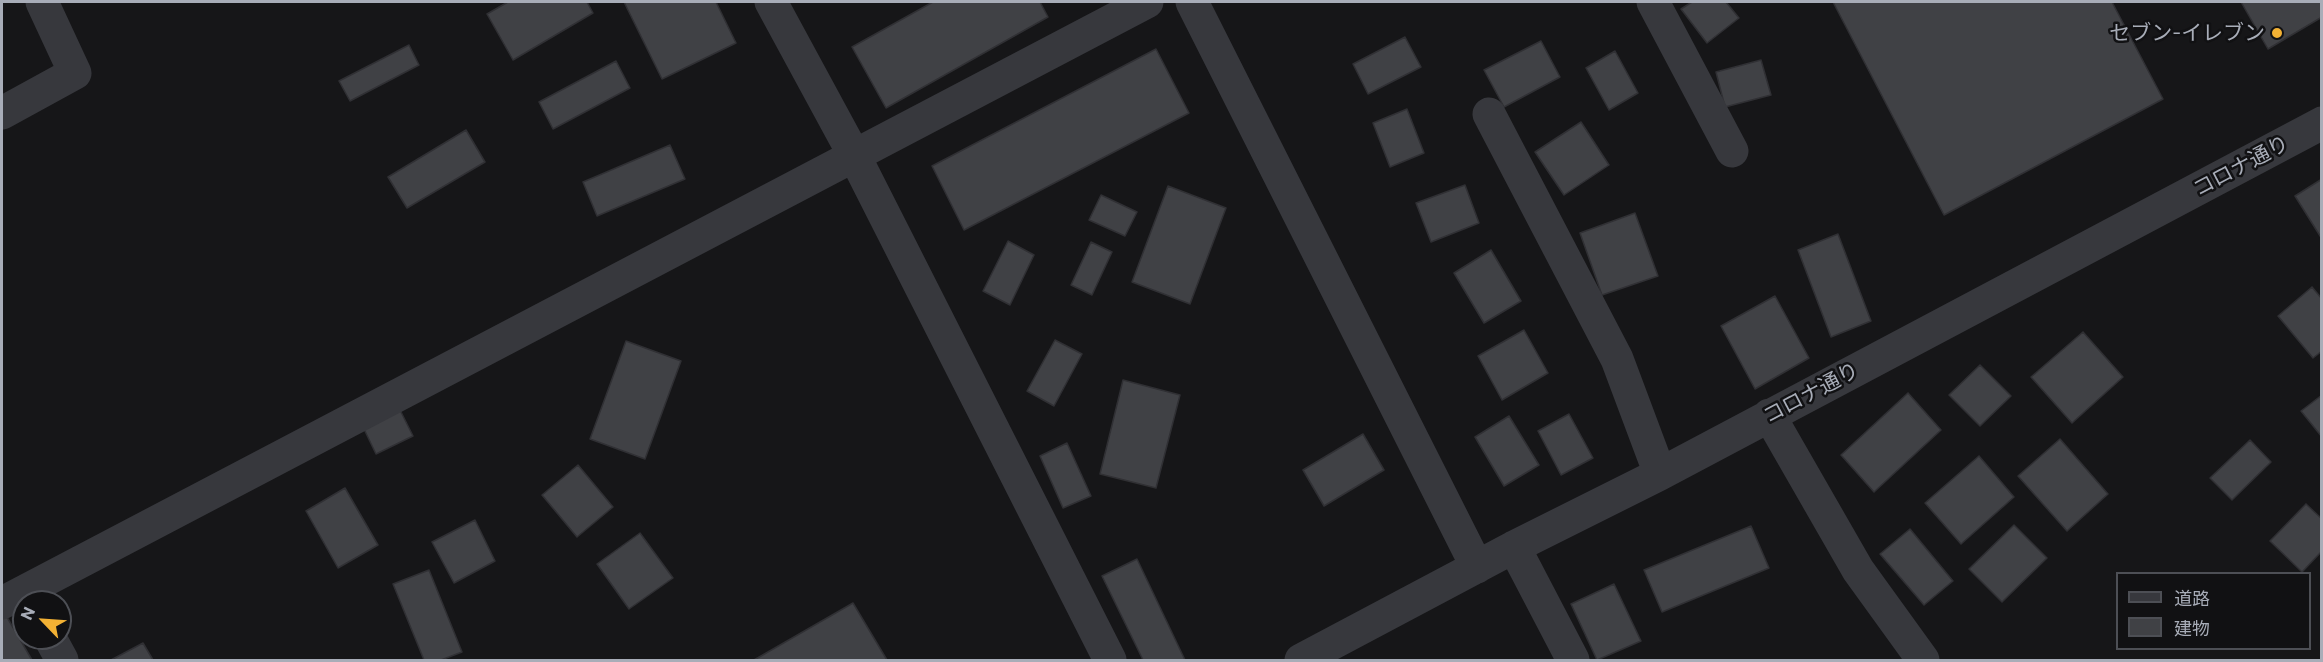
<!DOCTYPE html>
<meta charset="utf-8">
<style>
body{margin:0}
#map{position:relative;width:2323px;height:662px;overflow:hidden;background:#161618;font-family:Commissioner,"Noto Sans JP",sans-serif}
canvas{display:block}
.frame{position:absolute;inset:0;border:3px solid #a8adb8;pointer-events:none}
.legend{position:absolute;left:2116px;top:572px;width:195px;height:78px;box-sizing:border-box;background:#111113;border:2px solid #4d4f55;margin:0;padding:8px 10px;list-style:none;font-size:18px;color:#a8adb8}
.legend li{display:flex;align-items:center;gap:12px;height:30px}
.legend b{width:30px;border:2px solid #4d4f55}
.north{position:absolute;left:12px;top:590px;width:60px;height:60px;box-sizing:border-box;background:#111113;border:2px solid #4d4f55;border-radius:50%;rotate:295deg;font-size:16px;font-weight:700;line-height:24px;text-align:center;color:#a8adb8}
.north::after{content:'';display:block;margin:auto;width:21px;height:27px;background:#f2b134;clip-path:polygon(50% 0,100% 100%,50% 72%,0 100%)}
</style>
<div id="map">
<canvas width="2323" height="662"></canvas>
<div class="frame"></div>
<ul class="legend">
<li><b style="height:8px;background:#37383d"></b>道路</li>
<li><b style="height:16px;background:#404145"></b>建物</li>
</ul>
<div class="north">N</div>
</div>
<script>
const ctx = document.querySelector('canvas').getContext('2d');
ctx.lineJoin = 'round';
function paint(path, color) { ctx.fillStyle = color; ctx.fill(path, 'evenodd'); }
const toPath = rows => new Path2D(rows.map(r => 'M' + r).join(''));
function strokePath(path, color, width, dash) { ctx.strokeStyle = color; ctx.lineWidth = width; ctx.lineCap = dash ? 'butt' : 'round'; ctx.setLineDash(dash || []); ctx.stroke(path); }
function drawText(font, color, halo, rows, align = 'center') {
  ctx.font = font + ' Commissioner,"Noto Sans JP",sans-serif'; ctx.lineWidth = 5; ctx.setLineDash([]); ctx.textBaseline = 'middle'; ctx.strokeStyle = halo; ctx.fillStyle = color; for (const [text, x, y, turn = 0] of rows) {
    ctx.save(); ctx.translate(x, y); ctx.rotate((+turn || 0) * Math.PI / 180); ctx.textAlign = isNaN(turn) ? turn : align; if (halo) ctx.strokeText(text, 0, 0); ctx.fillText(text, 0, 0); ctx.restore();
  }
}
const building = toPath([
 [508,2,587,2,593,13,513,60,487,14,508,2],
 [624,2,716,2,736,43,662,79,624,2],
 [933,2,1040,2,1048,17,886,108,852,47,933,2],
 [1692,2,1726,2,1739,18,1707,43,1681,9,1692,2],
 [1833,2,2112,2,2163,99,1944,215,1833,2],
 [2241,2,2322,2,2322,17,2268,49,2241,2],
 [1405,37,1421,67,1368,94,1353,64,1405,37],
 [1541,41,1560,77,1504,107,1484,70,1541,41],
 [409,45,419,65,350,101,339,81,409,45],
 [1156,49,1189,113,964,230,932,166,1156,49],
 [1615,51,1638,93,1609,110,1586,68,1615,51],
 [1761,60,1771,95,1725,107,1716,72,1761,60],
 [616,61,630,88,553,129,539,102,616,61],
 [1407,109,1424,153,1390,167,1373,123,1407,109],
 [1581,122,1609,165,1564,195,1535,152,1581,122],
 [466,130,485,162,407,208,388,177,466,130],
 [670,145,685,179,597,216,583,182,670,145],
 [2322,179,2322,239,2295,196,2322,179],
 [1465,185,1479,223,1431,242,1416,203,1465,185],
 [1168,186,1226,208,1190,304,1132,282,1168,186],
 [1101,195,1137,212,1125,236,1089,220,1101,195],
 [1635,213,1658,276,1602,295,1580,233,1635,213],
 [1838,234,1871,321,1831,337,1798,250,1838,234],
 [1008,241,1034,255,1010,305,983,291,1008,241],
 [1091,242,1112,252,1092,295,1071,285,1091,242],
 [1491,250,1521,301,1484,323,1454,273,1491,250],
 [2312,287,2322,299,2322,351,2313,358,2278,316,2312,287],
 [1775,296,1809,358,1755,389,1721,326,1775,296],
 [1524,330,1548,373,1502,400,1478,356,1524,330],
 [2083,332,2123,377,2072,423,2031,377,2083,332],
 [1055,340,1082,354,1054,406,1027,391,1055,340],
 [626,341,681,361,645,459,590,439,626,341],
 [1980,365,2011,396,1980,426,1949,395,1980,365],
 [1123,380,1180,395,1156,488,1100,474,1123,380],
 [1908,393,1941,430,1874,492,1841,455,1908,393],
 [2322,395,2322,437,2301,411,2322,395],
 [400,410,413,436,376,454,363,427,400,410],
 [1569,414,1593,458,1561,475,1538,431,1569,414],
 [1509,416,1539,465,1504,486,1475,437,1509,416],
 [1363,434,1384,470,1324,506,1303,470,1363,434],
 [2060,439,2108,494,2067,531,2018,476,2060,439],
 [2250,440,2271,462,2232,500,2210,478,2250,440],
 [1067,443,1091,496,1063,508,1040,456,1067,443],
 [1979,456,2014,497,1961,544,1925,503,1979,456],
 [578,465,613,507,577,537,542,495,578,465],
 [345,488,378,545,338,568,306,511,345,488],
 [2306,504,2322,519,2322,551,2302,572,2270,541,2306,504],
 [475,520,495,561,454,583,432,542,475,520],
 [2014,525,2047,558,2002,602,1969,569,2014,525],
 [1751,526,1769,568,1662,612,1644,570,1751,526],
 [1910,529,1953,581,1924,605,1880,554,1910,529],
 [640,533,673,578,629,609,597,564,640,533],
 [1137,559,1185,660,1143,660,1102,576,1137,559],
 [429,570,462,652,441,660,424,660,393,584,429,570],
 [1614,584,1641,641,1597,660,1571,604,1614,584],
 [853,603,887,660,754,660,853,603],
 [4,612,32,660,2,660,2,614,4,612],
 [143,643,153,660,111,660,143,643]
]);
paint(building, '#404145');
strokePath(building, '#303034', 1.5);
strokePath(toPath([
 [771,2,854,155,1110,660],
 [1192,2,1477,567],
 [1653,2,1732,151],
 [2,113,75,73,42,2],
 [1489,114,1617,359,1660,474],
 [1769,415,1858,570,1923,660],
 [1514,547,1573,660],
 [2,603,1147,2],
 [50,638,62,660],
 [1301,660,1514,547,1660,474,2322,123]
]), '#37383d', 33);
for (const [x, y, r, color] of [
 [2277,33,6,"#f2b134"]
]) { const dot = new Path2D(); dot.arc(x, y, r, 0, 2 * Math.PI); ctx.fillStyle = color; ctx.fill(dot); strokePath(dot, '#111113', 2); }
drawText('21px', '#a8adb8', '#111113', [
 ["セブン-イレブン",2265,33]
], 'right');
drawText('21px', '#a8adb8', '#111113', [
 ["コロナ通り",2241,166,-28],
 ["コロナ通り",1811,393,-28]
]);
</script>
